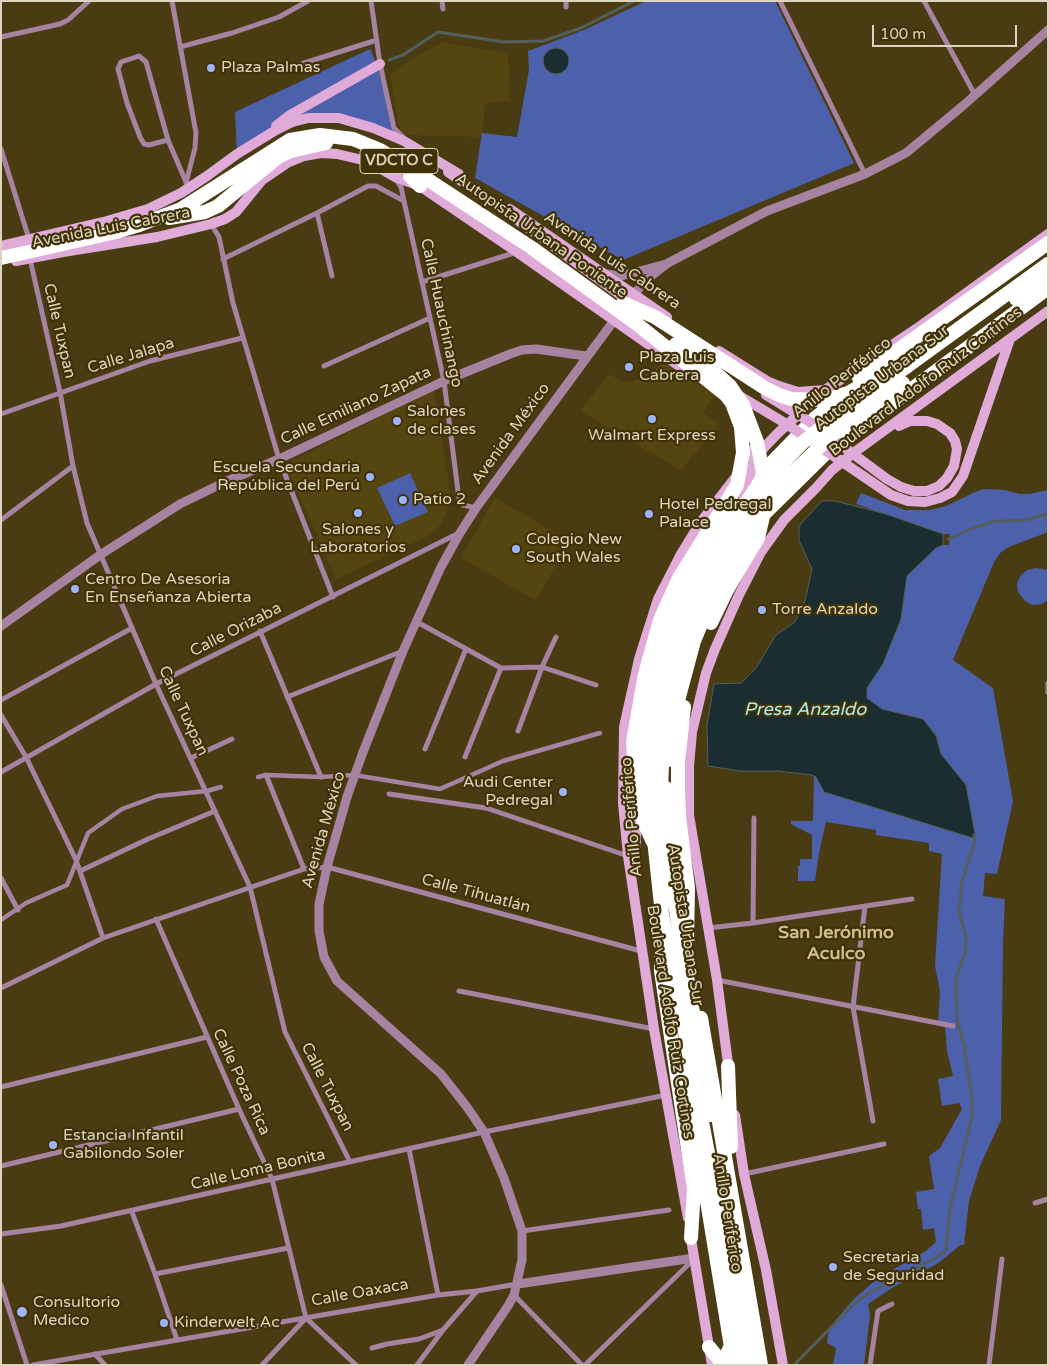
<!DOCTYPE html>
<meta charset="utf-8">
<style>
body{margin:0}
#map{position:relative;width:1049px;height:1366px;overflow:hidden;background:#4a3c12;font-family:"Varela Round",sans-serif}
canvas{display:block}
.frame{position:absolute;inset:0;border:2px solid #dcd4be;pointer-events:none}
.scale{position:absolute;left:872px;top:25px;width:145px;height:22px;box-sizing:border-box;border:2px solid #dcd4be;border-top:0;padding-left:6px;font-size:15px;line-height:18px;white-space:nowrap;color:#dcd4be;-webkit-text-stroke:4px #403205;paint-order:stroke}
</style>
<div id="map">
<canvas width="1049" height="1366"></canvas>
<div class="frame"></div>
<div class="scale">100 m</div>
</div>
<script>
const ctx = document.querySelector('canvas').getContext('2d');
ctx.lineJoin = 'round';
function paint(path, color) { ctx.fillStyle = color; ctx.fill(path, 'evenodd'); }
const toPath = rows => new Path2D(rows.map(r => 'M' + r).join(''));
function strokePath(path, color, width, dash) { ctx.strokeStyle = color; ctx.lineWidth = width; ctx.lineCap = dash ? 'butt' : 'round'; ctx.setLineDash(dash || []); ctx.stroke(path); }
function drawText(font, color, halo, rows, align = 'center') {
  ctx.font = font + ' "Varela Round",sans-serif'; ctx.lineWidth = 4.5; ctx.setLineDash([]); ctx.textBaseline = 'middle'; ctx.strokeStyle = halo; ctx.fillStyle = color; for (const [text, x, y, turn = 0] of rows) {
    ctx.save(); ctx.translate(x, y); ctx.rotate((+turn || 0) * Math.PI / 180); ctx.textAlign = isNaN(turn) ? turn : align; if (halo) ctx.strokeText(text, 0, 0); ctx.fillText(text, 0, 0); ctx.restore();
  }
}
paint(toPath([
 [443,42,508,54,510,101,485,103,482,137,401,135,390,75,415,57],
 [663,362,715,395,703,413,720,424,681,470,580,411,609,374,624,383,648,377],
 [434,390,450,491,449,506,442,523,430,535,336,579,286,464],
 [495,498,570,541,536,600,461,558]
]), '#554510');
paint(toPath([
 [646,1,775,1,854,163,623,260,475,178,482,133,517,137,529,70,528,51,584,30],
 [370,49,377,65,394,128,407,142,363,123,311,122,279,130,237,156,235,112],
 [410,473,428,512,395,526,377,488],
 [984,489,1005,490,1020,494,1029,494,1048,490,1048,532,1009,547,1000,553,994,562,953,660,993,688,1013,801,997,874,985,873,983,896,1005,899,1003,941,1001,1120,980,1166,969,1201,964,1245,960,1245,940,1262,892,1288,868,1304,870,1315,864,1365,833,1365,836,1348,827,1343,829,1328,853,1300,870,1285,878,1278,926,1251,936,1242,934,1228,923,1230,921,1209,918,1209,916,1192,934,1189,929,1156,940,1148,962,1109,959,1103,942,1106,938,1079,953,1076,947,1051,945,1027,938,1025,940,991,935,966,942,854,929,851,929,843,876,835,876,830,826,822,819,853,815,881,798,881,798,866,800,866,800,859,812,859,812,835,791,824,791,821,813,821,814,777,812,775,816,777,824,792,976,839,966,785,941,754,937,736,923,719,882,709,867,699,867,688,883,664,901,619,907,576,936,548,943,545,949,545,950,534,943,534,856,504,861,493,905,510,930,510,946,506,975,492],
 [1036,568,1048,570,1048,600,1042,604,1033,605,1025,601,1018,592,1017,583,1021,575,1027,570]
]), '#4d60ac');
const water = toPath([
 '543 61a13 13 0 1 1 26 0a13 13 0 1 1-26 0Z',
 [822,501,835,501,886,514,943,534,943,545,936,548,907,576,901,619,883,664,867,688,867,698,882,709,923,719,936,736,941,754,966,785,976,839,824,792,816,777,812,775,778,771,740,771,708,766,707,725,714,684,741,683,756,668,776,635,795,622,805,601,812,569,799,540,799,526,822,501]
]);
paint(water, '#1a2d31');
strokePath(water, '#545f5b', 1);
strokePath(toPath([
 [389,60,403,55,438,32,504,42,543,41,581,28,634,1],
 [949,539,973,528,996,521,1026,520,1048,514],
 [794,1365,854,1304,869,1293,937,1257,946,1250,950,1209,972,1116,972,1099,964,1045,957,1020,956,979,965,953,966,936,959,912,962,881,975,841,974,835]
]), '#545f5b', 3);
strokePath(toPath([
 [258,777,266,775,321,777,354,775,440,789,503,761,600,733],
 [1,920,26,903,67,885,88,833,122,809,157,796,207,791,221,787]
]), '#a683a1', 4.5);
strokePath(toPath([
 [172,1,196,133,195,148,186,183],
 [371,1,380,64,394,128,404,138],
 [442,1,443,9],
 [566,1,566,7],
 [780,1,865,174],
 [924,1,975,95],
 [1,37,60,24,68,20,89,1],
 [180,47,232,33,279,17,308,1],
 [282,70,377,40],
 [168,140,149,145,144,144,140,137,127,103,118,69,121,62,139,56,146,62,168,140,186,182],
 [1,149,29,239],
 [395,178,401,187,404,201,444,381,459,499,463,505,476,508],
 [317,213,332,276],
 [211,224,219,237,233,303,279,459,333,597],
 [30,259,60,392,73,466,87,523,156,684,250,887,285,1032,350,1162],
 [223,259,317,213,368,186,376,186,404,201],
 [422,282,517,252],
 [324,366,430,318],
 [1,414,150,361,242,338],
 [1,520,73,466],
 [417,622,501,668,542,667,596,685],
 [260,631,321,777],
 [1048,683,1048,692],
 [287,697,403,651],
 [1,700,132,628],
 [1,715,26,757,76,860,103,938],
 [518,731,542,667,556,637],
 [425,749,466,649],
 [465,757,501,668],
 [191,758,232,739],
 [1,772,156,684,457,534],
 [266,775,304,869],
 [389,794,486,808,628,856],
 [80,871,148,839,215,811],
 [1,878,18,910],
 [865,906,853,1007,873,1121],
 [156,919,239,1109,272,1179,306,1318],
 [753,923,754,818],
 [708,928,753,923,912,899],
 [717,980,953,1026],
 [1,988,103,938,304,869,327,867,641,951],
 [459,991,654,1029],
 [1,1087,207,1037],
 [409,1149,438,1295],
 [1,1166,239,1109],
 [744,1174,884,1144],
 [1035,1203,1048,1199],
 [132,1212,155,1274,177,1340],
 [522,1231,669,1210],
 [1,1234,61,1226,484,1132,666,1095],
 [155,1274,288,1248],
 [1,1285,27,1365],
 [514,1295,582,1365],
 [306,1318,356,1365],
 [372,1348,387,1344,419,1339,443,1330,477,1291],
 [95,1354,105,1365],
 [33,1365,438,1295,477,1291,517,1284],
 [262,1365,306,1318],
 [417,1365,443,1330],
 [585,1365,694,1259],
 [870,1365,878,1311,892,1304],
 [989,1365,1002,1259]
]), '#a683a1', 5);
strokePath(toPath([
 [606,274,621,276,666,264],
 [630,298,650,277,668,263,767,211,865,174,906,153,965,104,1048,30],
 [1,626,100,555,180,504,225,482,279,459,444,381,510,354,522,350,536,349,586,356],
 [363,752,403,651,441,567,460,533,476,508,618,315],
 [347,797,327,867,319,904,319,931,324,957,337,981,441,1074,467,1107,484,1132,504,1178,522,1231,522,1260,514,1295,508,1306,468,1365],
 [518,1284,694,1258]
]), '#a683a1', 9);
strokePath(toPath([
 [276,126,290,115,380,64],
 [510,209,667,317],
 [1,246,107,221,148,209,181,193,207,176,237,154,276,130,292,122,308,118,339,118,373,128,404,141,459,174],
 [16,261,63,252,157,237,211,224,225,219,236,212,262,180,287,163,304,156,321,153,337,154,367,161,395,177,420,186,517,252,686,371],
 [719,351,767,381,779,386,798,392,825,390],
 [899,426,910,421,927,421,937,424,950,433],
 [757,455,778,433,825,390,916,329,1048,234],
 [635,866,637,811],
 [729,1071,717,980,689,815,689,766,692,732,706,673,715,649,739,595,761,552,784,520,816,488,832,470,852,454,1048,311],
 [735,1115,744,1174,766,1270,783,1365],
 [688,1218,654,1029,628,856,623,803,624,727,639,659,658,599,681,554,700,523,738,474],
 [690,1233,712,1365]
]), '#e0aad9', 10);
strokePath(toPath([
 [410,176,420,186],
 [1,258,116,232,139,225],
 [1016,299,1048,275],
 [906,367,1048,264],
 [711,623,727,590,744,561],
 [668,760,672,723,694,641,719,581,761,517,828,451,1048,288],
 [666,788,672,849],
 [646,791,642,757,653,681,668,630,696,568,738,502,751,484,815,418,846,394],
 [662,937,661,971,694,1189,691,1238],
 [701,1018,761,1365],
 [728,1066,731,1147],
 [685,1067,734,1365],
 [709,1347,722,1363],
 [722,1365,731,1345]
]), '#fff', 14);
strokePath(toPath([
 [347,797,363,752]
]), '#a683a1', 9);
strokePath(toPath([
 [448,172,501,208,634,305],
 [738,395,785,423,891,495,908,501,925,502,940,498,952,492,963,476,1010,339],
 [766,395,810,422,887,479,901,487,914,491,927,491,939,486,947,478,954,466,957,449,955,441,950,433],
 [737,495,750,475,754,461,753,449]
]), '#e0aad9', 10);
strokePath(toPath([
 [169,218,205,212,218,206,278,157,291,151,326,143],
 [139,225,181,209,290,140,320,135,353,139,380,150,430,181,532,248,637,324,726,395,732,403,741,427,743,453,737,485,679,578,660,620,645,674,633,742,636,792,642,818,653,842],
 [623,303,655,317,765,388,779,395,791,399,822,400,835,397,848,393,878,376],
 [676,344,707,365,730,386,743,405,757,442,766,488,766,504,758,538,744,561],
 [859,378,1048,243],
 [684,707,678,762,678,791,679,817,688,888,687,939],
 [710,1115,660,814,663,741,672,686,686,638,712,578,756,512,780,485,837,430,903,383],
 [721,1176,754,1365],
 [743,1365,729,1291,709,1158,662,914,650,803,652,737,662,681,675,634,703,573,747,505,768,478,802,443,822,427,906,367]
]), '#fff', 14);
for (const [x, y, r, color] of [
 [211,68,5,"#9db4fd"],
 [629,367,5,"#9db4fd"],
 [652,419,5,"#9db4fd"],
 [397,421,5,"#9db4fd"],
 [370,477,5,"#9db4fd"],
 [403,500,5,"#9db4fd"],
 [358,513,5,"#9db4fd"],
 [649,514,5,"#9db4fd"],
 [516,549,5,"#9db4fd"],
 [75,589,5,"#9db4fd"],
 [762,610,5,"#9db4fd"],
 [563,792,5,"#9db4fd"],
 [53,1145,5,"#9db4fd"],
 [833,1267,5,"#9db4fd"],
 [22,1312,6,"#9db4fd"],
 [164,1323,5,"#9db4fd"]
]) { const dot = new Path2D(); dot.arc(x, y, r, 0, 2 * Math.PI); ctx.fillStyle = color; ctx.fill(dot); strokePath(dot, '#403205', 2); }
for (const [x, y, w] of [
 [399,161,78]
]) { const box = new Path2D(); box.roundRect(x - w / 2, y - 12.5, w, 25, 4); ctx.fillStyle = '#403205'; ctx.fill(box); strokePath(box, '#dcd4be', 1); }
drawText('bold 15px', '#dcd4be', null, [
 ["VDCTO C",399,161]
]);
drawText('16px', '#dcd4be', '#403205', [
 ["Plaza Palmas",221,68],
 ["Plaza Luis",639,358],
 ["Cabrera",639,376],
 ["Salones",407,412],
 ["de clases",407,430],
 ["Walmart Express",652,436,"center"],
 ["Escuela Secundaria",360,468,"right"],
 ["República del Perú",360,486,"right"],
 ["Patio 2",413,500],
 ["Hotel Pedregal",659,505],
 ["Palace",659,523],
 ["Salones y",358,530,"center"],
 ["Laboratorios",358,548,"center"],
 ["Colegio New",526,540],
 ["South Wales",526,558],
 ["Centro De Asesoria",85,580],
 ["En Enseñanza Abierta",85,598],
 ["Torre Anzaldo",772,610],
 ["Audi Center",553,783,"right"],
 ["Pedregal",553,801,"right"],
 ["Estancia Infantil",63,1136],
 ["Gabilondo Soler",63,1154],
 ["Secretaria",843,1258],
 ["de Seguridad",843,1276],
 ["Consultorio",33,1303],
 ["Medico",33,1321],
 ["Kinderwelt Ac",174,1323]
], 'left');
drawText('16px', '#dcd4be', '#403205', [
 ["Avenida Luis Cabrera",111,228,-11],
 ["Autopista Urbana Poniente",541,236,35],
 ["Avenida Luis Cabrera",612,261,34],
 ["Calle Huauchinango",441,313,78],
 ["Calle Tuxpan",59,331,77],
 ["Calle Jalapa",131,356,-17],
 ["Anillo Periférico",842,378,-38],
 ["Autopista Urbana Sur",882,378,-37],
 ["Boulevard Adolfo Ruiz Cortines",926,382,-37],
 ["Calle Emiliano Zapata",356,406,-25],
 ["Avenida México",511,434,-54],
 ["Calle Orizaba",236,630,-27],
 ["Calle Tuxpan",183,711,65],
 ["Anillo Periférico",632,817,-95],
 ["Avenida México",324,830,-74],
 ["Calle Tihuatlán",476,894,15],
 ["Autopista Urbana Sur",685,925,81],
 ["Boulevard Adolfo Ruiz Cortines",670,1022,81],
 ["Calle Poza Rica",241,1082,65],
 ["Calle Tuxpan",327,1087,63],
 ["Calle Loma Bonita",258,1170,-13],
 ["Anillo Periférico",727,1213,81],
 ["Calle Oaxaca",360,1293,-10]
]);
drawText('italic 18px', '#aceaf6', '#403205', [
 ["Presa Anzaldo",805,710]
]);
drawText('bold 18px', '#cdbd90', '#403205', [
 ["San Jerónimo",836,933],
 ["Aculco",836,954]
]);
</script>
